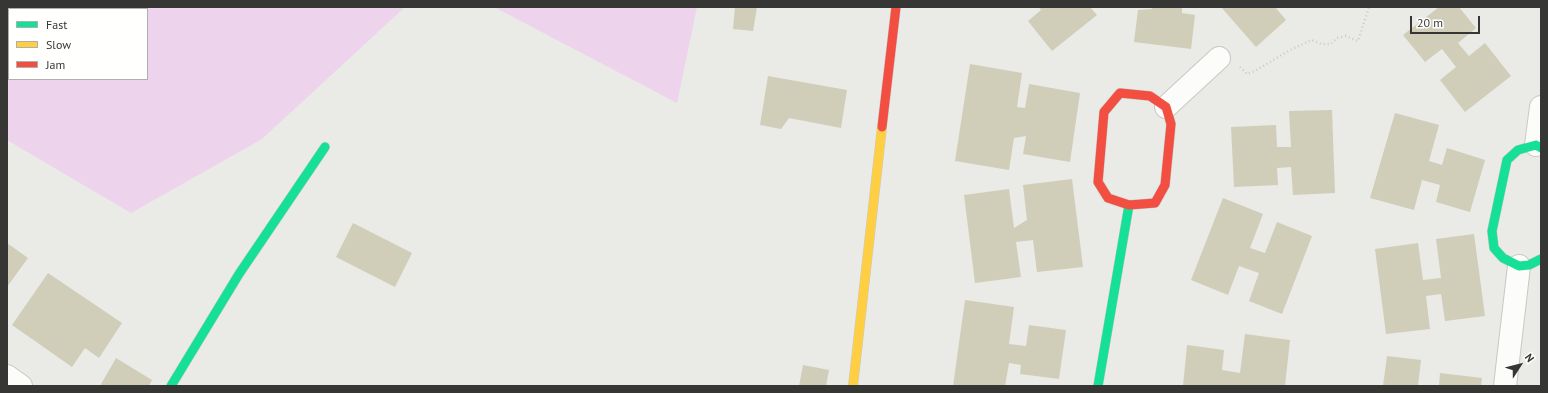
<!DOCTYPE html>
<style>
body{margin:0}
#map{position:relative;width:1548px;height:393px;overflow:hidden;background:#eaeae6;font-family:"PT Sans",sans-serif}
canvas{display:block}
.frame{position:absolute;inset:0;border:8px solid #363634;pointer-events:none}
.legend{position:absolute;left:8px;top:8px;width:140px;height:72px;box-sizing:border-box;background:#fffffe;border:1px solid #afafad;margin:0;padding:5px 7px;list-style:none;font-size:12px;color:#363634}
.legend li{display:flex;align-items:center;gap:8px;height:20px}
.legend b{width:20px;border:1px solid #afafad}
.north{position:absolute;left:1500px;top:345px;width:40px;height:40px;-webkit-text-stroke:3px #fffffe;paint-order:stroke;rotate:54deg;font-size:11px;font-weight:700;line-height:16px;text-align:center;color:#363634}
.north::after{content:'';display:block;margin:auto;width:14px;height:18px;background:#363634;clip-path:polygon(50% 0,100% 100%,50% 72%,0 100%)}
.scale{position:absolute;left:1410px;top:16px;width:70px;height:18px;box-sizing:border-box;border:2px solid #363634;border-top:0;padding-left:5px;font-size:12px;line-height:14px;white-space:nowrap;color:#363634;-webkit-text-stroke:3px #fffffe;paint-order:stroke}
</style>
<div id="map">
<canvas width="1548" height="393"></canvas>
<div class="frame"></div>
<ul class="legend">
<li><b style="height:5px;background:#16e098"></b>Fast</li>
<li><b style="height:5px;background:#ffcf43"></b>Slow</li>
<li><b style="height:5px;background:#f24e42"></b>Jam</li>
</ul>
<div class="north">N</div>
<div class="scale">20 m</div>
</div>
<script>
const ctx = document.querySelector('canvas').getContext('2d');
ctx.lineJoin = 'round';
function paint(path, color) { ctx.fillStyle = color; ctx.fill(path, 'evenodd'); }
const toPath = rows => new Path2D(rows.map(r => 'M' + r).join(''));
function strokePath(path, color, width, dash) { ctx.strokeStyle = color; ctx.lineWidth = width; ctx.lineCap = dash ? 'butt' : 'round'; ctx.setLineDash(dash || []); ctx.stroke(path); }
paint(toPath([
 [7,7,405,7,262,139,131,213,7,140],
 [9,9,147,9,147,79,9,79],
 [494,7,697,7,677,103]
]), '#eed3ec');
paint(toPath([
 [735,7,757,7,753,31,733,29],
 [1039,7,1090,7,1097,15,1052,51,1028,21,1041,10],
 [1152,7,1182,7,1182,13,1195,15,1191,49,1134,42,1138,10,1152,9],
 [1221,7,1275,7,1286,20,1256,47],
 [1439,7,1459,7,1476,28,1458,43,1469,56,1485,43,1511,76,1465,112,1440,80,1456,67,1442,49,1425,62,1403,35],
 [970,64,1022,73,1017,107,1025,108,1029,84,1080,93,1070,162,1023,154,1026,136,1014,138,1009,170,955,161],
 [768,76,847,90,841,128,789,118,781,129,760,125],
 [1332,110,1335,193,1293,195,1291,167,1277,168,1278,185,1234,187,1231,127,1276,125,1277,147,1291,147,1289,111],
 [1395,113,1439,125,1429,161,1442,165,1447,148,1485,160,1470,212,1436,202,1440,185,1422,180,1414,210,1370,198],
 [1072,179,1083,267,1037,272,1033,240,1016,242,1021,277,975,283,964,195,1009,189,1014,228,1027,220,1023,185],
 [1223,198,1263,214,1250,248,1265,253,1277,222,1312,236,1282,314,1249,301,1259,273,1239,266,1228,295,1191,280],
 [353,223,412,253,395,287,336,257],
 [1474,234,1485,316,1445,321,1441,294,1426,296,1430,329,1386,334,1375,249,1418,243,1423,280,1441,278,1436,239],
 [7,243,28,258,7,287],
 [48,273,122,323,99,358,85,348,72,367,12,325],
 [965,300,1014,307,1009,344,1026,346,1029,325,1066,330,1059,379,1020,374,1021,365,1009,363,1005,386,953,386],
 [1245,334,1290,340,1285,386,1183,386,1187,345,1224,350,1222,370,1240,373],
 [1387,356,1421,360,1418,386,1383,386],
 [116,358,152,380,149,386,100,386],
 [803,365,829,370,826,386,799,386],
 [1440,373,1482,378,1481,386,1439,386]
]), '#d0ceb9');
const street = toPath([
 [1166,107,1219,58],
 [1536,145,1541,107],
 [7,376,21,386],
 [1505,386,1519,266]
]);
const fast = toPath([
 [1541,148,1536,145,1518,150,1507,160,1492,231,1494,248,1503,258,1519,266,1529,265,1541,259],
 [171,386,239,274,325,147],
 [1098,386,1129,205]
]);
const slow = toPath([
 [853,386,882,127]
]);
const jam = toPath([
 [1120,93,1150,96,1166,107,1171,124,1165,185,1155,203,1129,205,1108,198,1098,182,1104,112,1120,93],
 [882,127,896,7]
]);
strokePath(street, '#c8c8c5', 24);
strokePath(fast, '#c8c8c5', 10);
strokePath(slow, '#c8c8c5', 10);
strokePath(jam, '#c8c8c5', 10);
strokePath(toPath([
 [1240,67,1247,74,1255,71,1290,50,1312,40,1321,44,1331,44,1337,38,1346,36,1358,41,1369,7]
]), '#cbcbc9', 2.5, [1, 3]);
strokePath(street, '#fcfcfb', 22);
strokePath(fast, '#16e098', 9);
strokePath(slow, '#ffcf43', 9);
strokePath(jam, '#f24e42', 9);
</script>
